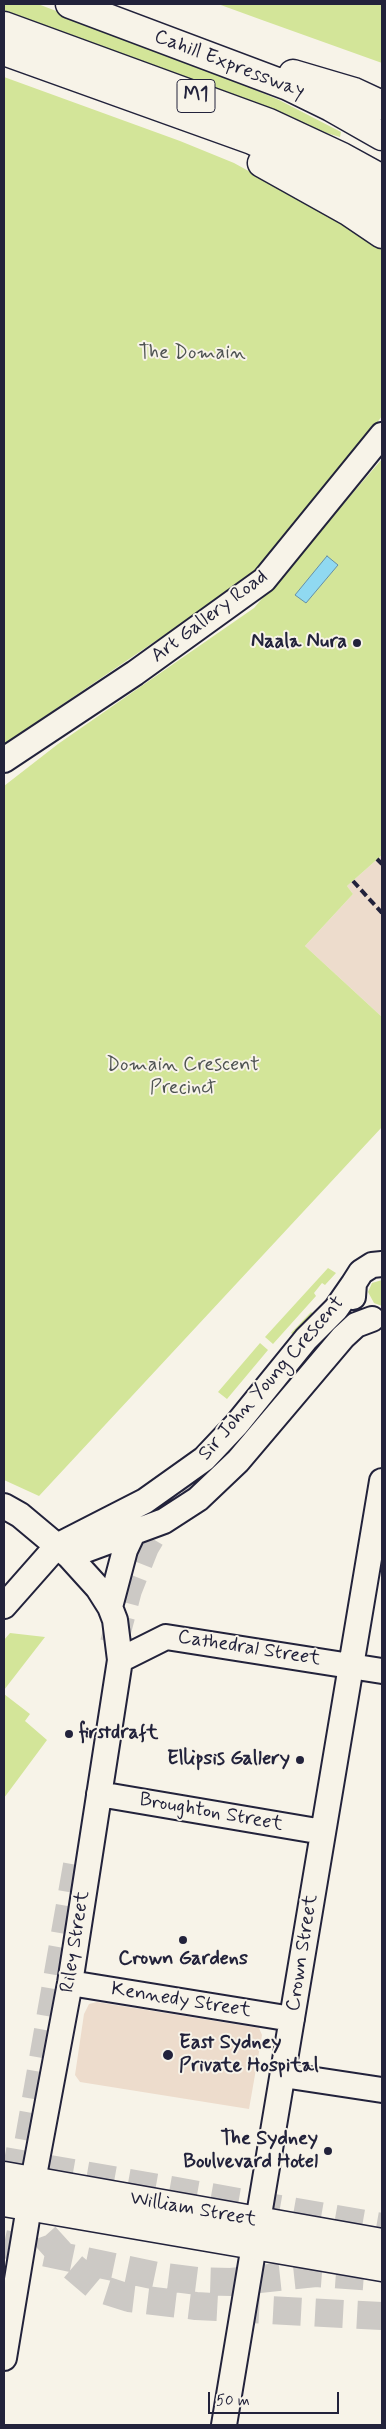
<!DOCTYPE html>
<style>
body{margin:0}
#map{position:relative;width:386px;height:2429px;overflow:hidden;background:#f7f3e8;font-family:Mynerve,sans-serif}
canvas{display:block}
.frame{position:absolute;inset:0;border:5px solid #22223b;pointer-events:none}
.scale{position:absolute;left:208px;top:2392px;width:131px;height:22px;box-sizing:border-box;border:2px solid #22223b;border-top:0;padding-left:6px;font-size:15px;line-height:18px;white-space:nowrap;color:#22223b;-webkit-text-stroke:4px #f7f3e8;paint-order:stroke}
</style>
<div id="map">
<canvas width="386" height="2429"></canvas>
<div class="frame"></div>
<div class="scale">50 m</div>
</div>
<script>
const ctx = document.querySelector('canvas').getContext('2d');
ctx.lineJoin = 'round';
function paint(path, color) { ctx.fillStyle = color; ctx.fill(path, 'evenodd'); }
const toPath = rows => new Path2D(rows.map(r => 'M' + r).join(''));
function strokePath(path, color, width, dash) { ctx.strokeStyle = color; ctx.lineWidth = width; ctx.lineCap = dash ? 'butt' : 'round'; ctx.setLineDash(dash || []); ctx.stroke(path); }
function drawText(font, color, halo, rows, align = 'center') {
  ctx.font = font + ' Mynerve,sans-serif'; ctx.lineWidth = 4; ctx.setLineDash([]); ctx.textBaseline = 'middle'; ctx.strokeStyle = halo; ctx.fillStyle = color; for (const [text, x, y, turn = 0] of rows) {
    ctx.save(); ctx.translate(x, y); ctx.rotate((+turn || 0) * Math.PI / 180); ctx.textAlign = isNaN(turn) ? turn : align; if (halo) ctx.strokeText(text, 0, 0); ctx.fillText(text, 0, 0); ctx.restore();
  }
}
paint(toPath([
 [382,855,382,1017,305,946,353,894,347,886],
 [97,2002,259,2028,262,2035,249,2109,80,2082,75,2075,84,2014,89,2004]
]), '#eddccc');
paint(toPath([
 [4,4,38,4,202,67,279,100,341,132,340,137,306,127,4,16],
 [218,4,382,4,382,63,262,20],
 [4,77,180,141,234,163,345,224,382,248,382,416,353,455,269,558,238,585,4,744],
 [382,459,382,855,347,886,353,894,305,946,382,1017,382,1127,39,1496,4,1480,4,786,58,744,254,608],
 [328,1268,336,1273,325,1285,322,1283,314,1293,316,1296,273,1344,265,1337],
 [382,1280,382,1306,374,1303,368,1292,372,1283],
 [311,1312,318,1318,295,1336,291,1333],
 [260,1343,268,1350,227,1399,218,1392],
 [10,1633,45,1637,4,1690,4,1640],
 [4,1694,30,1714,25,1721,47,1740,4,1798]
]), '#d3e599');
const water = toPath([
 [327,556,338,565,306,603,295,595,327,556]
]);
paint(water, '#90d9f1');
strokePath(water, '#6490a8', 1);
strokePath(toPath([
 [114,1643,128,1590,145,1547,172,1502,210,1458],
 [77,1865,27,2150,29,2192,45,2236,72,2266,98,2288,129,2298,196,2306,382,2316],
 [4,2161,382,2227],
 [4,2244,157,2276,197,2281,231,2282,316,2273,373,2277]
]), '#ccc9c5', 28, [28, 14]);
const minor = toPath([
 [4,760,135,673,264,580,382,435],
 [353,1297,354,1283,361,1272,372,1265,382,1264],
 [4,1506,20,1515,69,1556,98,1588,110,1607,115,1620,120,1660,70,1983,33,2181],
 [69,1556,164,1521,198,1499,238,1461,343,1337,356,1325,372,1319],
 [4,1606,57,1546,145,1501,204,1459,237,1424,306,1339,336,1309,354,1283],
 [110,1607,125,1550,133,1533],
 [120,1660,166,1637,382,1671],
 [99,1794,323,1832],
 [70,1983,292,2019],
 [283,2075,382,2090],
 [258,2221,382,1481],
 [4,2358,29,2207],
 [224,2425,254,2245]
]);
const major = toPath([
 [4,2176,382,2243],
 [4,2202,382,2267]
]);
const highway = toPath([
 [70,4,288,86,331,107,382,136],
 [4,26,269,123,342,157,382,179],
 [4,51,252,140,320,172,382,209],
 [293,74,354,92,382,105],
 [262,163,348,211,382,234]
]);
strokePath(minor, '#22223b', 28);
strokePath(major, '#22223b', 31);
strokePath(highway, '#22223b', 31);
strokePath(minor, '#f7f3e8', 24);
strokePath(major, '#f7f3e8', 28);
strokePath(highway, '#f7f3e8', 28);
strokePath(toPath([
 [377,859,382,864],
 [353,881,382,913]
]), '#22223b', 4, [8, 4]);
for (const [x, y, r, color] of [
 [357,643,5,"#22223b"],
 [69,1734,5,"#22223b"],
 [300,1760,5,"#22223b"],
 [183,1940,5,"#22223b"],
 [168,2055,6,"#22223b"],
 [328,2151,5,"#22223b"]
]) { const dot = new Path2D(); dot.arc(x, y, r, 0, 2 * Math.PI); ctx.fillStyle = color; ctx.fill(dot); strokePath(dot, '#f7f3e8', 2); }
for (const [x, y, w] of [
 [196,96,38]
]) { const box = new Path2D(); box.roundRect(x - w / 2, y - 16.5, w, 33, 4); ctx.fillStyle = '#f7f3e8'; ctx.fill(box); strokePath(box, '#22223b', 1); }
drawText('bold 19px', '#22223b', null, [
 ["M1",196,96]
]);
drawText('20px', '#22223b', '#f7f3e8', [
 ["Cahill Expressway",229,65,21],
 ["Art Gallery Road",210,617,-37],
 ["Sir John Young Crescent",272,1379,-49],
 ["Cathedral Street",249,1649,9],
 ["Broughton Street",211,1813,10],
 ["Riley Street",76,1942,-81],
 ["Crown Street",303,1953,-81],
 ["Kennedy Street",181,2001,9],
 ["William Street",193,2210,10]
]);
drawText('20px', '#4e5352', '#f7f3e8', [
 ["The Domain",192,354],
 ["Domain Crescent",183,1066],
 ["Precinct",183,1089]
]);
drawText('bold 20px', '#22223b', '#f7f3e8', [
 ["Naala Nura",347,643],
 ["firstdraft",79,1734,"left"],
 ["Ellipsis Gallery",290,1760],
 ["Crown Gardens",183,1960,"center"],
 ["East Sydney",179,2044,"left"],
 ["Private Hospital",179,2067,"left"],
 ["The Sydney",318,2140],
 ["Boulvevard Hotel",318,2163]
], 'right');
</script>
